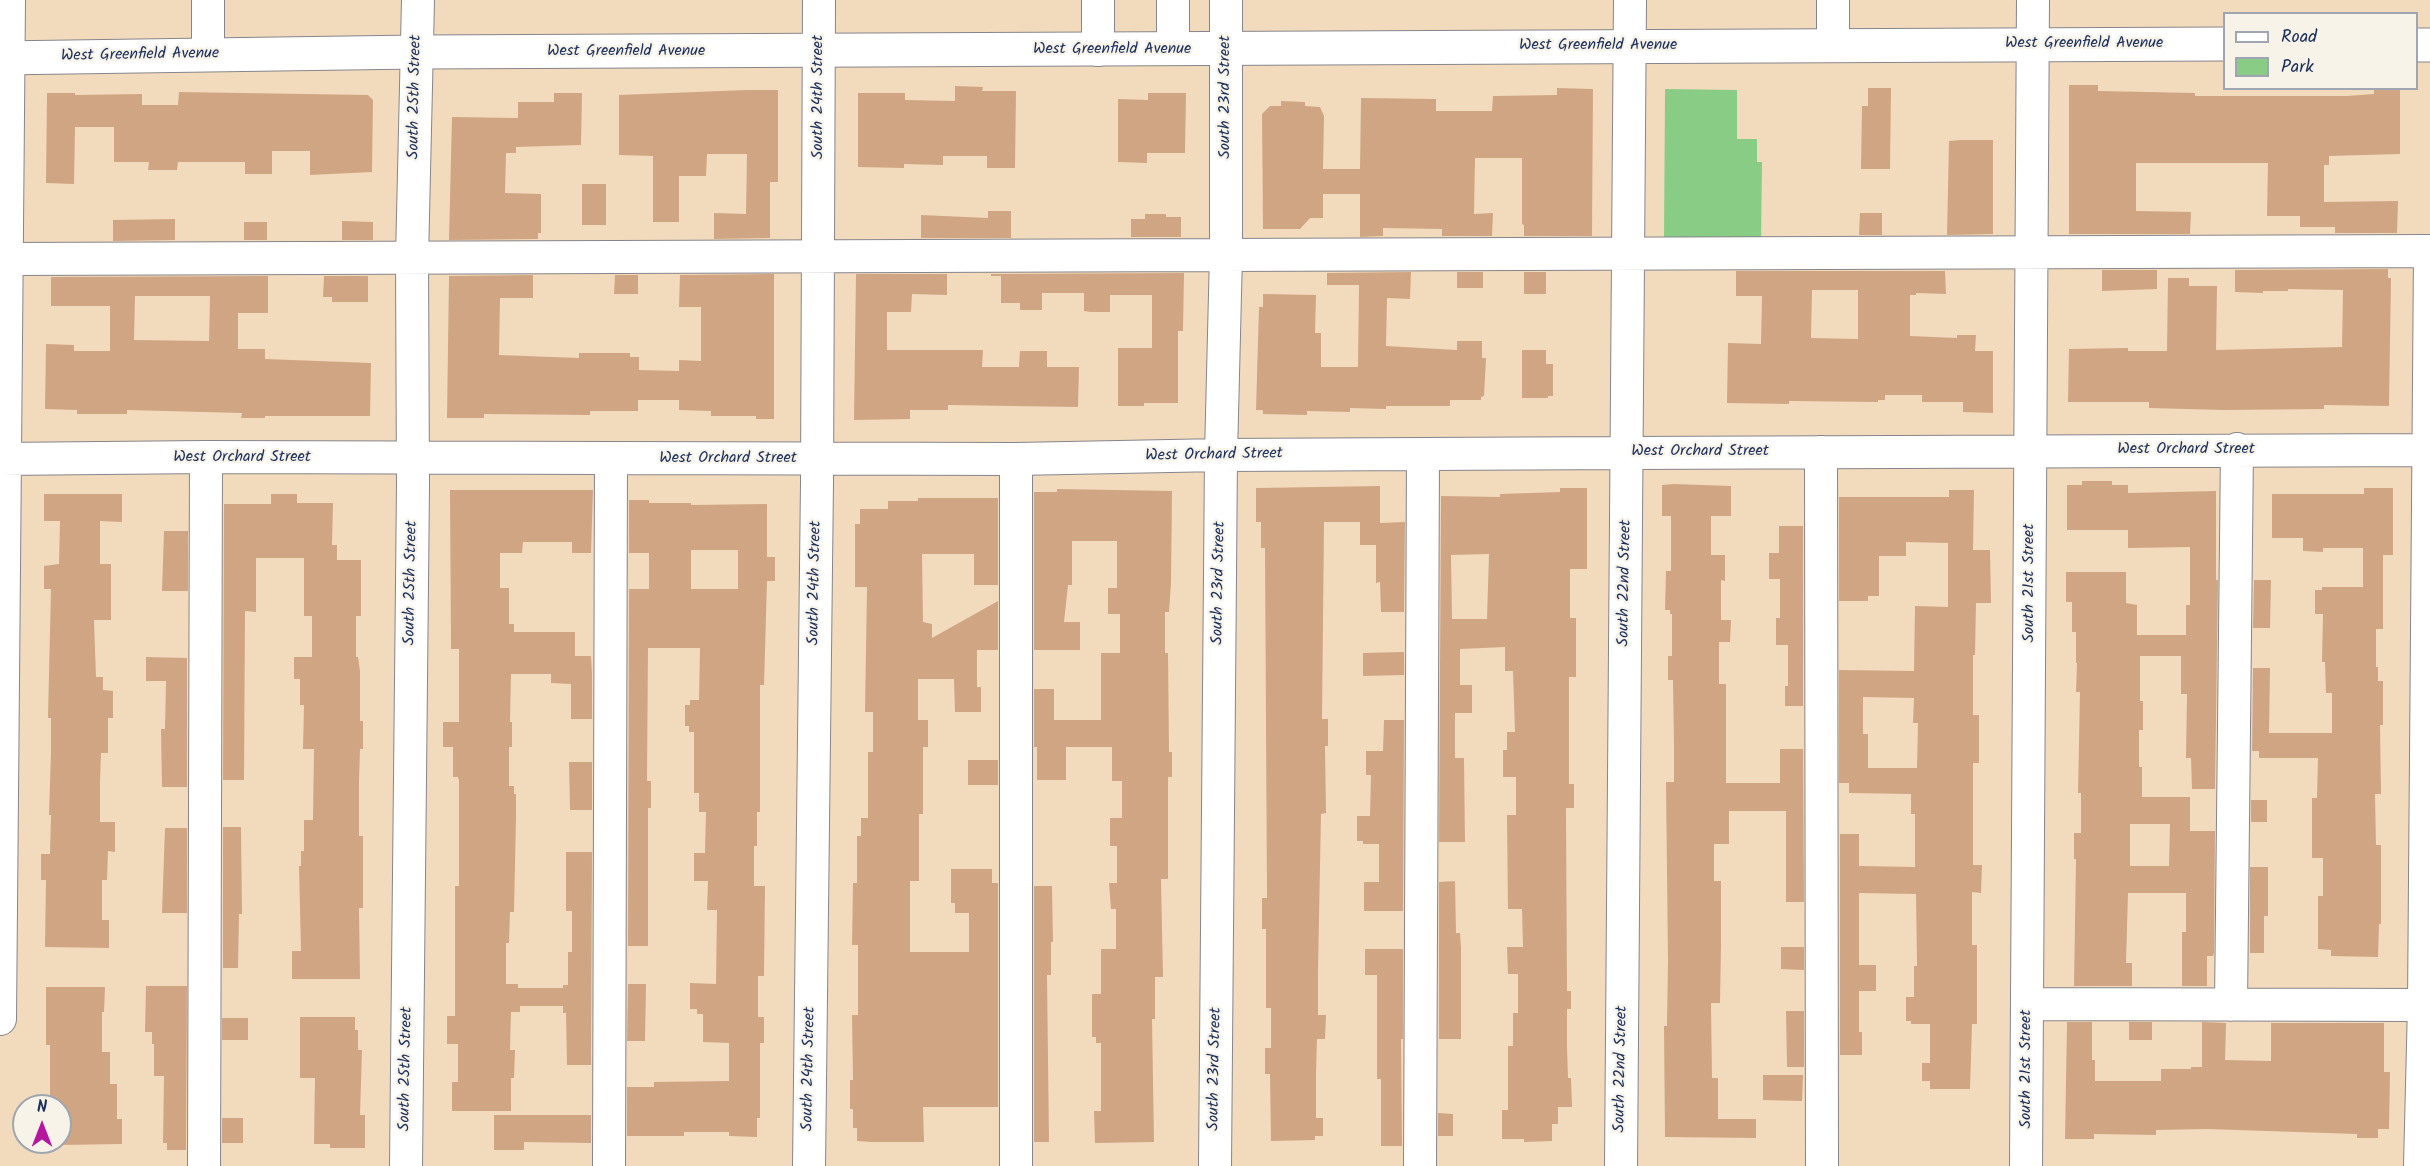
<!DOCTYPE html>
<style>
body{margin:0}
#map{position:relative;width:2430px;height:1166px;overflow:hidden;background:#f2dbbc;font-family:Kalam,sans-serif}
canvas{display:block}
.legend{position:absolute;left:2223px;top:12px;width:195px;height:78px;box-sizing:border-box;background:#f7f3e8;border:2px solid #9fa5b1;margin:0;padding:8px 10px;list-style:none;font-size:18px;color:#1b2f5e}
.legend li{display:flex;align-items:center;gap:12px;height:30px}
.legend b{width:30px;border:2px solid #9fa5b1}
.north{position:absolute;left:12px;top:1094px;width:60px;height:60px;box-sizing:border-box;background:#f7f3e8;border:2px solid #9fa5b1;border-radius:50%;rotate:0deg;font-size:16px;font-weight:700;line-height:24px;text-align:center;color:#1b2f5e}
.north::after{content:'';display:block;margin:auto;width:21px;height:27px;background:#b5179e;clip-path:polygon(50% 0,100% 100%,50% 72%,0 100%)}
</style>
<div id="map">
<canvas width="2430" height="1166"></canvas>
<ul class="legend">
<li><b style="height:8px;background:#fff"></b>Road</li>
<li><b style="height:16px;background:#89cc86"></b>Park</li>
</ul>
<div class="north">N</div>
</div>
<script>
const ctx = document.querySelector('canvas').getContext('2d');
ctx.lineJoin = 'round';
function paint(path, color) { ctx.fillStyle = color; ctx.fill(path, 'evenodd'); }
const toPath = rows => new Path2D(rows.map(r => 'M' + r).join(''));
function strokePath(path, color, width, dash) { ctx.strokeStyle = color; ctx.lineWidth = width; ctx.lineCap = dash ? 'butt' : 'round'; ctx.setLineDash(dash || []); ctx.stroke(path); }
function drawText(font, color, halo, rows, align = 'center') {
  ctx.font = font + ' Kalam,sans-serif'; ctx.lineWidth = 4.5; ctx.setLineDash([]); ctx.textBaseline = 'middle'; ctx.strokeStyle = halo; ctx.fillStyle = color; for (const [text, x, y, turn = 0] of rows) {
    ctx.save(); ctx.translate(x, y); ctx.rotate((+turn || 0) * Math.PI / 180); ctx.textAlign = isNaN(turn) ? turn : align; if (halo) ctx.strokeText(text, 0, 0); ctx.fillText(text, 0, 0); ctx.restore();
  }
}
paint(toPath([
 [1665,89,1737,90,1737,139,1757,139,1757,162,1762,162,1761,242,1664,241]
]), '#89cc86');
paint(toPath([
 [2069,85,2098,85,2098,91,2195,93,2195,96,2347,96,2374,94,2374,89,2400,90,2400,154,2329,156,2329,165,2324,165,2324,202,2398,201,2397,233,2335,233,2335,227,2300,227,2300,216,2267,216,2268,163,2136,163,2136,211,2191,212,2190,234,2069,234],
 [955,86,983,87,982,91,1016,91,1015,168,987,168,987,156,943,156,943,165,904,164,904,168,858,167,858,93,905,93,905,100,955,101],
 [1557,88,1593,89,1592,236,1524,236,1524,225,1522,224,1522,158,1475,158,1474,214,1493,213,1492,236,1442,236,1442,229,1383,228,1383,236,1360,237,1360,194,1323,194,1323,218,1310,218,1300,229,1263,229,1262,114,1270,106,1281,106,1281,101,1305,102,1305,106,1320,107,1324,116,1323,169,1360,169,1361,98,1436,99,1436,111,1492,111,1493,96,1557,95],
 [1868,88,1891,88,1890,169,1861,169,1862,106,1868,106],
 [747,90,778,90,778,182,770,182,770,238,714,239,714,213,746,214,747,154,707,154,706,176,679,176,679,222,653,222,653,156,619,155,619,95],
 [179,92,368,95,373,100,372,172,310,175,310,151,272,151,272,174,245,174,245,162,178,162,177,170,148,170,149,162,114,162,114,127,75,127,74,184,46,183,47,93,75,93,75,95,142,94,142,105,178,105],
 [554,93,582,93,581,145,516,147,516,153,506,153,505,193,541,194,541,233,538,233,538,239,449,240,452,117,518,118,518,102,554,102],
 [1148,93,1186,93,1185,153,1147,153,1147,163,1118,162,1118,99,1148,100],
 [1961,140,1993,140,1993,234,1947,235,1949,141],
 [582,184,606,184,606,225,582,225],
 [988,211,1011,211,1011,238,921,238,921,215,988,218],
 [1860,213,1882,213,1882,235,1859,235],
 [1145,214,1166,214,1166,217,1181,217,1181,237,1131,237,1131,219,1145,219],
 [175,219,175,240,113,241,113,220],
 [342,221,373,222,373,240,342,240],
 [244,222,267,222,267,240,244,240],
 [2388,269,2388,278,2391,278,2389,406,2324,405,2324,409,2224,410,2149,408,2149,402,2068,402,2069,349,2128,348,2128,351,2167,351,2168,278,2189,278,2189,286,2217,286,2216,350,2342,347,2343,290,2288,289,2288,291,2263,291,2263,293,2235,292,2235,270],
 [2102,270,2157,270,2157,289,2102,291],
 [1736,271,1945,271,1946,294,1916,293,1916,295,1910,295,1910,336,1957,338,1957,335,1976,335,1975,351,1993,351,1993,413,1963,412,1963,402,1922,402,1922,395,1885,395,1885,400,1878,400,1878,402,1789,401,1789,404,1727,403,1728,343,1761,344,1762,296,1736,296],
 [1812,290,1858,290,1858,339,1811,338],
 [1411,272,1410,299,1387,298,1386,346,1457,350,1457,341,1482,341,1482,358,1486,358,1484,396,1481,397,1481,400,1450,400,1450,406,1386,406,1386,409,1350,408,1350,412,1307,411,1307,415,1263,414,1263,410,1256,410,1259,307,1263,307,1263,294,1316,295,1315,333,1321,333,1321,367,1358,367,1359,285,1327,285,1327,273],
 [1457,272,1483,272,1483,288,1457,288],
 [1524,272,1546,272,1546,294,1524,294],
 [1184,273,1183,331,1178,331,1178,403,1144,403,1144,406,1118,406,1118,348,1152,348,1152,295,1110,295,1110,312,1091,312,1084,311,1084,293,1042,293,1042,310,1020,310,1020,303,1001,303,1001,276,991,276,991,274],
 [774,274,774,419,756,419,756,416,711,416,711,411,679,410,679,400,638,400,638,411,590,411,590,415,484,414,484,418,447,418,449,276,533,275,533,298,500,298,499,355,579,358,579,353,630,353,630,357,639,357,639,370,679,371,679,360,701,361,701,307,679,307,680,275],
 [856,274,947,274,947,295,912,294,911,312,887,312,887,350,983,350,982,367,1019,367,1020,351,1047,351,1047,367,1079,367,1078,407,948,405,948,410,910,410,910,419,854,420],
 [615,275,638,275,638,294,614,294],
 [268,276,268,313,238,313,238,349,265,349,265,359,371,363,370,416,265,416,265,418,241,418,242,413,127,410,127,414,77,414,77,410,45,409,46,344,74,345,74,351,110,351,110,306,51,306,51,277],
 [135,296,210,296,209,341,134,340],
 [324,276,368,276,368,302,332,302,332,297,323,297],
 [1522,350,1546,350,1546,364,1553,364,1553,396,1548,396,1548,398,1522,398],
 [2082,481,2112,481,2112,485,2128,485,2128,493,2216,491,2216,580,2218,580,2215,789,2192,789,2191,758,2186,758,2187,694,2181,694,2181,656,2140,656,2140,701,2143,701,2143,730,2139,730,2139,767,2142,767,2142,797,2190,797,2190,831,2215,831,2214,953,2213,956,2207,956,2207,986,2182,986,2182,932,2186,932,2186,893,2128,893,2126,963,2132,963,2132,986,2074,986,2076,859,2074,859,2074,833,2081,833,2081,793,2078,793,2080,692,2076,692,2077,663,2076,663,2076,632,2072,632,2072,602,2066,602,2066,572,2126,572,2126,603,2137,605,2137,635,2186,635,2186,605,2190,605,2190,547,2128,548,2128,530,2067,530,2067,485,2082,485],
 [2130,824,2170,824,2169,866,2130,866],
 [1674,484,1731,486,1731,516,1711,516,1711,555,1725,555,1725,581,1721,580,1721,620,1731,620,1730,642,1719,642,1719,684,1726,684,1726,783,1780,783,1780,749,1803,749,1804,902,1786,902,1786,811,1729,811,1729,844,1714,844,1714,881,1721,881,1721,946,1720,1003,1711,1003,1712,1078,1718,1078,1718,1119,1756,1119,1756,1138,1665,1137,1664,1026,1667,1026,1668,961,1666,782,1674,782,1674,745,1673,680,1668,680,1668,656,1672,656,1672,614,1670,614,1670,610,1665,610,1666,571,1671,571,1671,516,1662,516,1662,485],
 [1380,486,1380,523,1405,522,1404,612,1381,612,1380,582,1376,583,1376,545,1360,545,1360,522,1324,522,1322,719,1328,719,1328,746,1325,746,1326,813,1321,814,1318,971,1318,1015,1326,1015,1325,1039,1317,1039,1316,1073,1316,1118,1323,1118,1323,1136,1315,1136,1315,1140,1271,1141,1270,1074,1265,1074,1265,1048,1271,1048,1271,1008,1266,1008,1266,929,1262,929,1262,898,1267,898,1265,548,1261,548,1261,522,1256,522,1256,488],
 [1560,488,1587,488,1587,569,1570,569,1570,618,1576,618,1576,677,1569,677,1569,784,1574,784,1574,808,1566,808,1567,991,1571,991,1571,1009,1567,1009,1567,1046,1568,1078,1571,1078,1572,1107,1558,1107,1558,1124,1552,1124,1552,1141,1524,1142,1524,1139,1502,1139,1502,1110,1508,1110,1508,1046,1513,1046,1513,1013,1518,1013,1518,974,1508,974,1507,947,1523,947,1522,909,1508,909,1507,815,1516,815,1516,777,1503,777,1503,750,1507,750,1507,732,1515,732,1513,671,1505,671,1505,647,1460,649,1460,685,1472,685,1472,713,1455,713,1455,758,1464,758,1465,842,1439,842,1441,496,1500,497,1500,494,1560,492],
 [1489,554,1487,619,1452,619,1451,555],
 [2364,488,2393,488,2393,555,2383,555,2383,629,2376,629,2376,667,2378,667,2378,681,2383,681,2383,725,2380,725,2381,794,2375,794,2376,845,2381,845,2381,924,2379,924,2378,957,2331,956,2331,950,2318,949,2318,896,2323,896,2323,858,2312,858,2312,798,2317,798,2318,758,2259,758,2259,751,2252,751,2253,668,2270,668,2269,733,2332,733,2332,693,2326,693,2325,662,2322,662,2323,614,2315,614,2315,590,2322,590,2322,587,2363,587,2363,548,2323,548,2323,552,2303,551,2303,538,2272,538,2272,494,2364,494],
 [1057,489,1172,491,1171,583,1169,612,1165,612,1165,653,1168,653,1169,752,1172,752,1172,777,1168,777,1168,879,1161,879,1163,977,1155,977,1155,1019,1152,1019,1154,1142,1095,1143,1094,1111,1101,1111,1101,1043,1096,1043,1096,1037,1092,1037,1092,994,1101,994,1101,949,1116,949,1116,909,1111,909,1109,883,1117,883,1117,846,1110,846,1110,818,1122,818,1122,781,1112,781,1112,747,1066,747,1066,780,1037,780,1037,747,1034,747,1034,689,1054,689,1054,720,1101,720,1101,653,1120,653,1120,614,1108,614,1108,588,1117,588,1117,541,1072,541,1072,585,1068,585,1064,622,1080,622,1080,650,1034,650,1034,492,1057,492],
 [450,490,593,490,591,553,572,553,572,542,523,542,522,553,500,553,500,588,509,588,509,624,514,624,514,632,575,632,575,656,591,656,592,673,592,719,571,719,571,684,551,683,551,674,511,674,510,722,512,722,512,747,509,747,509,786,514,786,514,794,516,794,516,815,514,912,510,912,509,943,506,943,506,984,518,984,518,988,563,988,563,985,568,985,568,952,572,952,572,911,566,911,566,852,592,852,591,1065,567,1065,566,1013,563,1013,563,1006,520,1006,520,1012,511,1012,510,1050,515,1050,514,1078,511,1078,511,1111,452,1111,452,1082,458,1082,458,1044,447,1044,447,1016,455,1016,455,886,459,886,459,781,458,777,453,777,453,747,443,747,443,722,459,722,459,649,451,649],
 [1949,490,1974,490,1973,550,1990,550,1991,603,1976,603,1975,655,1973,655,1973,715,1979,715,1979,763,1973,763,1973,865,1982,865,1981,893,1972,892,1972,945,1977,945,1977,1024,1972,1024,1970,1089,1930,1089,1930,1081,1922,1081,1922,1063,1930,1063,1930,1024,1911,1024,1911,1021,1906,1021,1906,997,1914,997,1914,966,1917,966,1916,894,1859,893,1859,965,1876,965,1876,991,1859,991,1859,1032,1862,1032,1862,1055,1840,1055,1840,834,1859,834,1859,866,1915,867,1915,814,1911,814,1911,794,1849,793,1849,783,1839,783,1839,670,1914,671,1915,606,1948,607,1948,543,1906,542,1906,556,1879,556,1879,596,1868,596,1868,601,1839,601,1839,497,1949,497],
 [1863,697,1914,698,1913,723,1918,723,1917,768,1868,768,1868,734,1863,734],
 [44,494,122,494,122,522,100,521,100,564,111,564,111,620,94,620,96,677,103,677,103,690,113,691,113,718,108,718,108,753,101,753,100,782,100,822,115,822,115,852,108,851,107,880,102,880,102,920,109,920,109,948,45,947,46,880,41,880,41,854,50,854,51,815,49,815,51,752,51,718,48,718,51,589,44,589,44,566,59,564,60,521,44,521],
 [271,494,297,494,297,503,333,503,332,545,337,545,337,560,361,560,361,616,356,616,356,657,358,657,360,671,360,721,363,721,363,749,360,749,359,782,359,836,363,836,363,908,359,908,360,979,292,979,292,951,301,951,299,866,301,866,301,851,304,851,304,820,313,820,314,749,303,749,304,705,300,705,300,679,294,679,294,657,312,657,312,616,304,616,304,558,256,558,256,612,245,611,244,780,223,780,224,504,271,504],
 [918,498,998,498,998,585,974,585,974,554,922,554,923,622,932,624,932,638,998,601,998,650,977,650,977,687,981,687,981,712,955,712,954,679,918,679,918,720,928,720,928,747,923,747,923,814,919,814,919,881,910,881,910,952,969,952,969,913,955,913,955,903,951,903,951,869,992,869,992,883,998,883,998,1107,923,1107,924,1142,871,1142,857,1141,857,1128,853,1128,853,1109,850,1109,850,1080,853,1080,852,1015,858,1015,858,945,852,945,853,883,857,883,857,836,861,836,861,818,868,818,868,752,873,752,873,712,865,712,867,587,855,587,855,524,860,524,860,509,888,509,888,501,918,501],
 [629,500,649,500,649,503,691,503,691,505,767,504,767,557,775,557,775,581,767,581,764,685,760,685,760,812,757,812,757,846,754,846,754,886,765,886,764,976,758,976,758,1017,764,1017,764,1043,760,1043,760,1118,757,1118,757,1137,729,1136,729,1132,684,1132,684,1136,627,1136,627,1087,654,1087,654,1082,729,1081,729,1043,703,1042,703,1014,697,1014,697,1009,690,1009,690,983,716,984,717,910,707,910,708,881,694,881,694,853,705,853,706,812,699,812,699,793,694,793,694,732,689,732,689,726,685,726,685,705,690,705,690,700,699,700,700,648,648,648,647,781,651,781,651,808,648,808,648,946,628,946,629,589,649,589,649,553,629,553],
 [691,550,738,550,738,589,691,589],
 [1779,526,1803,526,1803,706,1785,706,1785,686,1788,686,1788,645,1776,645,1776,618,1780,618,1780,579,1769,579,1769,553,1779,553],
 [164,531,188,531,188,591,162,591],
 [2254,580,2271,580,2270,628,2253,628],
 [1404,652,1404,675,1363,676,1363,653],
 [146,657,187,658,187,787,162,787,161,729,165,729,166,681,146,681],
 [1384,720,1404,720,1403,911,1364,911,1364,882,1379,882,1379,844,1363,844,1363,841,1357,841,1357,816,1370,816,1371,775,1366,775,1366,751,1383,751],
 [968,760,998,760,998,785,968,785],
 [569,762,592,762,592,810,570,810],
 [2251,800,2267,800,2267,822,2251,822],
 [223,827,241,827,242,914,239,914,238,968,223,968],
 [165,828,187,828,187,913,162,913],
 [2250,867,2268,867,2268,916,2264,916,2264,953,2250,953],
 [1455,881,1456,933,1460,933,1461,948,1461,1039,1439,1039,1439,882],
 [1034,886,1052,886,1053,942,1051,942,1051,975,1047,975,1049,1142,1034,1142],
 [1781,947,1804,947,1804,970,1781,969],
 [1365,949,1403,949,1403,1039,1401,1039,1402,1146,1381,1146,1381,1079,1377,1079,1377,975,1365,975],
 [628,984,646,984,645,1041,627,1041],
 [146,986,187,986,186,1150,167,1150,167,1143,163,1143,164,1076,154,1076,154,1044,152,1044,152,1032,145,1032],
 [46,987,105,987,104,1012,102,1012,102,1052,110,1052,110,1084,117,1084,117,1119,122,1119,122,1144,60,1145,60,1106,50,1106,50,1045,46,1045],
 [1786,1011,1804,1011,1804,1067,1787,1067],
 [300,1017,355,1017,355,1030,358,1030,358,1050,362,1050,360,1115,365,1115,365,1148,330,1148,330,1144,314,1144,315,1078,300,1078],
 [222,1018,248,1018,248,1040,222,1040],
 [2067,1022,2092,1022,2092,1060,2095,1060,2095,1081,2161,1081,2161,1069,2191,1069,2191,1067,2202,1067,2202,1022,2226,1023,2225,1060,2271,1061,2271,1023,2384,1023,2384,1072,2390,1072,2389,1129,2378,1129,2378,1138,2357,1138,2357,1134,2207,1129,2156,1130,2156,1135,2094,1134,2094,1139,2065,1139],
 [2129,1022,2152,1022,2152,1040,2129,1040],
 [1763,1075,1803,1075,1802,1101,1763,1100],
 [1438,1113,1453,1114,1453,1136,1438,1136],
 [494,1115,591,1115,591,1143,524,1142,524,1150,494,1150],
 [222,1118,243,1118,243,1143,222,1143]
]), '#d0a583');
const minor = toPath([
 [208,0,208,55],
 [1098,0,1098,50],
 [1833,0,1833,45],
 [1173,49,1173,0],
 [7,259,2430,251],
 [1821,452,1822,1166],
 [0,459,206,457,1016,459,1221,455,1628,453,2430,450],
 [1016,459,1016,1166],
 [2028,1004,2424,1005],
 [2231,1005,2237,449],
 [0,1019,9,0],
 [204,1166,206,457],
 [406,1166,413,485,412,259,418,0],
 [609,1166,611,459],
 [809,1166,817,482,819,0],
 [1215,1166,1221,455,1226,254,1226,0],
 [1420,1166,1423,455],
 [1621,1166,1630,0],
 [2026,1166,2033,0],
 [2420,1166,2424,1005,2430,255]
]);
const major = toPath([
 [2416,45,2430,45],
 [0,58,417,52,2224,44]
]);
strokePath(minor, '#86858d', 34);
strokePath(major, '#86858d', 35);
strokePath(minor, '#fff', 32);
strokePath(major, '#fff', 33);
drawText('16px', '#1b2f5e', '#f7f3e8', [
 ["West Greenfield Avenue",2084,44],
 ["West Greenfield Avenue",1598,46],
 ["West Greenfield Avenue",1112,50],
 ["West Greenfield Avenue",626,52],
 ["West Greenfield Avenue",140,56,-1],
 ["South 25th Street",416,97,-89],
 ["South 24th Street",819,97,-90],
 ["South 23rd Street",1226,97,-90],
 ["West Orchard Street",2186,450],
 ["West Orchard Street",1700,452],
 ["West Orchard Street",1214,456,-1],
 ["West Orchard Street",242,458],
 ["West Orchard Street",728,459],
 ["South 25th Street",412,583,-89],
 ["South 24th Street",816,583,-89],
 ["South 23rd Street",1220,583,-89],
 ["South 22nd Street",1626,583,-89],
 ["South 21st Street",2030,583,-90],
 ["South 25th Street",407,1069,-89],
 ["South 24th Street",810,1069,-89],
 ["South 23rd Street",1216,1069,-89],
 ["South 22nd Street",1622,1069,-89],
 ["South 21st Street",2027,1069,-90]
]);
</script>
